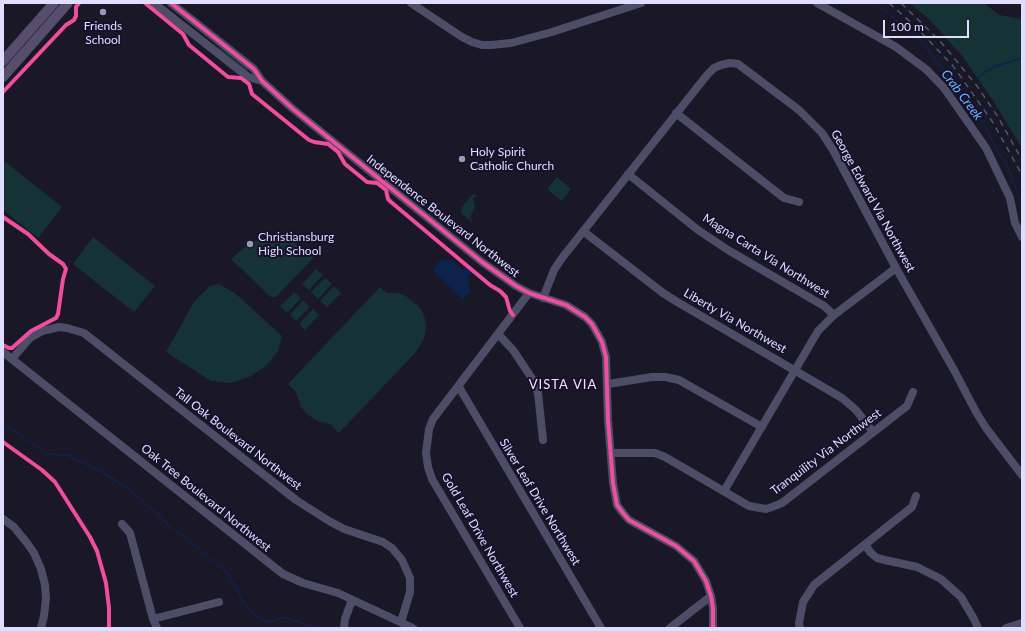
<!DOCTYPE html>
<style>
body{margin:0}
#map{position:relative;width:1025px;height:631px;overflow:hidden;background:#1a1727;font-family:Lato,sans-serif}
canvas{display:block}
.frame{position:absolute;inset:0;border:4px solid #e1ddff;pointer-events:none}
.scale{position:absolute;left:883px;top:20px;width:86px;height:18px;box-sizing:border-box;border:2px solid #e1ddff;border-top:0;padding-left:5px;font-size:12px;line-height:14px;white-space:nowrap;color:#e1ddff;-webkit-text-stroke:3px #16112d;paint-order:stroke}
</style>
<div id="map">
<canvas width="1025" height="631"></canvas>
<div class="frame"></div>
<div class="scale">100 m</div>
</div>
<script>
const ctx = document.querySelector('canvas').getContext('2d');
ctx.lineJoin = 'round';
function paint(path, color) { ctx.fillStyle = color; ctx.fill(path, 'evenodd'); }
const toPath = rows => new Path2D(rows.map(r => 'M' + r).join(''));
function strokePath(path, color, width, dash) { ctx.strokeStyle = color; ctx.lineWidth = width; ctx.lineCap = dash ? 'butt' : 'round'; ctx.setLineDash(dash || []); ctx.stroke(path); }
function drawText(font, color, halo, rows, align = 'center') {
  ctx.font = font + ' Lato,sans-serif'; ctx.lineWidth = 4; ctx.setLineDash([]); ctx.textBaseline = 'middle'; ctx.strokeStyle = halo; ctx.fillStyle = color; for (const [text, x, y, turn = 0] of rows) {
    ctx.save(); ctx.translate(x, y); ctx.rotate((+turn || 0) * Math.PI / 180); ctx.textAlign = isNaN(turn) ? turn : align; if (halo) ctx.strokeText(text, 0, 0); ctx.fillText(text, 0, 0); ctx.restore();
  }
}
paint(toPath([
 [909,3,984,3,999,15,1022,19,1022,148,994,102,963,57,929,19],
 [213,44,228,53,248,69,248,70,246,71],
 [3,160,62,207,38,238,3,210],
 [557,177,571,189,561,201,547,189],
 [472,195,475,194,476,196,473,198,475,206,470,218,473,221,472,222,462,214,461,211,462,207],
 [93,237,155,286,134,312,73,264],
 [268,238,284,239,292,241,300,246,314,257,276,297,271,297,231,259,247,245,254,241],
 [316,269,323,275,309,290,302,284],
 [325,278,332,284,318,299,311,292],
 [219,284,236,294,282,336,278,351,266,366,249,377,230,383,211,381,166,352,194,302,210,286],
 [334,286,341,293,327,307,320,301],
 [380,287,387,293,398,293,406,296,417,305,422,311,425,319,426,328,424,339,416,352,339,433,330,424,317,421,307,414,301,407,296,392,288,384],
 [294,292,301,298,287,313,280,306],
 [303,300,310,307,296,321,290,315],
 [313,309,319,315,305,330,299,324]
]), '#153334');
paint(toPath([
 [450,259,462,270,466,267,472,273,467,277,471,292,463,299,433,271,438,262]
]), '#0d234d');
strokePath(toPath([
 [877,3,923,44,960,90,976,115,982,121,998,152,1006,163,1022,204],
 [977,79,985,72,996,66,1022,58],
 [960,90,964,88],
 [3,423,47,454,67,455,104,473,127,488,158,514,171,528,189,540,227,573,238,590,241,599,257,617,269,622,283,617,317,628]
]), '#0d234d', 1.5);
strokePath(toPath([
 [154,3,248,77,262,81],
 [171,3,254,69,262,81,293,109,482,262,516,286,529,293,566,305,585,317,592,324,602,342,606,357,608,420,613,483,617,505,623,513,629,520,676,546,694,561,706,581,711,596,713,608,713,628],
 [411,3,462,37,472,42,482,45,491,45,511,43,552,32,641,3],
 [817,3,896,47,927,70,944,88,986,148,1010,198,1015,223,1022,237],
 [676,113,784,198,799,202],
 [628,174,698,230,728,250,824,306,834,315],
 [583,231,663,293,679,303,842,398,856,410,873,432],
 [543,298,554,270,562,258,707,75,714,68,721,65,730,63,738,64,799,110,822,133,833,150,896,268,954,370,976,412,986,428,1022,475],
 [499,335,513,350,533,380,538,393,543,440],
 [3,352,283,574,303,583,338,593,413,628],
 [12,359,30,338,42,331,59,327,67,328,84,333,296,500,329,521,344,529,383,542,392,548,402,560,410,578,410,592,401,622],
 [608,384,652,377,665,377,679,380,762,427],
 [459,387,601,628],
 [611,453,655,453,665,457,749,506,766,509,772,507,782,503,907,406,913,392],
 [724,491,818,331,834,315,896,268],
 [3,519,14,527,27,543,34,553,41,569,45,585,46,598,44,616,41,628],
 [122,524,130,533,153,619,157,628],
 [865,545,871,553,877,558,885,560,917,567,941,579,961,597,974,619,978,628],
 [153,619,219,602],
 [344,628,345,619,352,600],
 [520,628,432,479,428,467,426,453,429,429,433,419,529,293],
 [670,628,711,596],
 [800,628,799,623,803,602,814,585,912,507,916,496],
 [1006,628,1022,623]
]), '#4e4d67', 8);
strokePath(toPath([
 [3,61,54,3],
 [3,77,68,3]
]), '#574d6c', 10);
strokePath(toPath([
 [889,3,916,27,953,66,992,121,1022,175],
 [901,3,940,41,977,86,998,117,1022,160]
]), '#475c70', 1.5, [6, 5]);
strokePath(toPath([
 [145,3,183,34,189,45,228,77,241,78,249,84,252,94,309,140,314,142,328,144,338,152,345,164,367,182,377,183,386,190,388,199,391,202,490,285,500,291,506,297,510,311,513,315],
 [171,3,254,69,262,81,293,109,482,262,516,286,529,293,566,305,585,317,592,324,602,342,606,357,608,420,613,483,617,505,623,513,629,520,676,546,694,561,706,581,711,596,713,608,713,628],
 [3,92,66,25,74,20,76,16,76,7,79,3],
 [3,217,28,234,49,254,63,264,66,269,63,279,58,314,56,318,31,331,12,348,9,348,3,345],
 [3,442,42,470,55,482,90,537,97,551,106,583,109,608,109,628]
]), '#ef4d9e', 4);
for (const [x, y, r, color] of [
 [103,12,4,"#9b98b3"],
 [462,159,4,"#9b98b3"],
 [250,244,4,"#9b98b3"]
]) { const dot = new Path2D(); dot.arc(x, y, r, 0, 2 * Math.PI); ctx.fillStyle = color; ctx.fill(dot); strokePath(dot, '#16112d', 1.5); }
drawText('12px', '#e1ddff', '#16112d', [
 ["Friends",103,26,"center"],
 ["School",103,40,"center"],
 ["Holy Spirit",470,152],
 ["Catholic Church",470,166],
 ["Christiansburg",258,237],
 ["High School",258,251]
], 'left');
drawText('12px', '#e1ddff', '#16112d', [
 ["George Edward Via Northwest",873,201,61],
 ["Independence Boulevard Northwest",443,216,38],
 ["Magna Carta Via Northwest",766,256,32],
 ["Liberty Via Northwest",735,321,30],
 ["Tall Oak Boulevard Northwest",238,439,38],
 ["Tranquility Via Northwest",826,452,-37],
 ["Oak Tree Boulevard Northwest",206,498,39],
 ["Silver Leaf Drive Northwest",540,502,59],
 ["Gold Leaf Drive Northwest",480,535,60]
]);
drawText('italic 13px', '#6bb8ff', '#16112d', [
 ["Crab Creek",962,95,53]
]);
ctx.letterSpacing = '1px';
drawText('13px', '#ffdff3', '#16112d', [
 ["VISTA VIA",563,385]
]);
ctx.letterSpacing = '0px';
</script>
